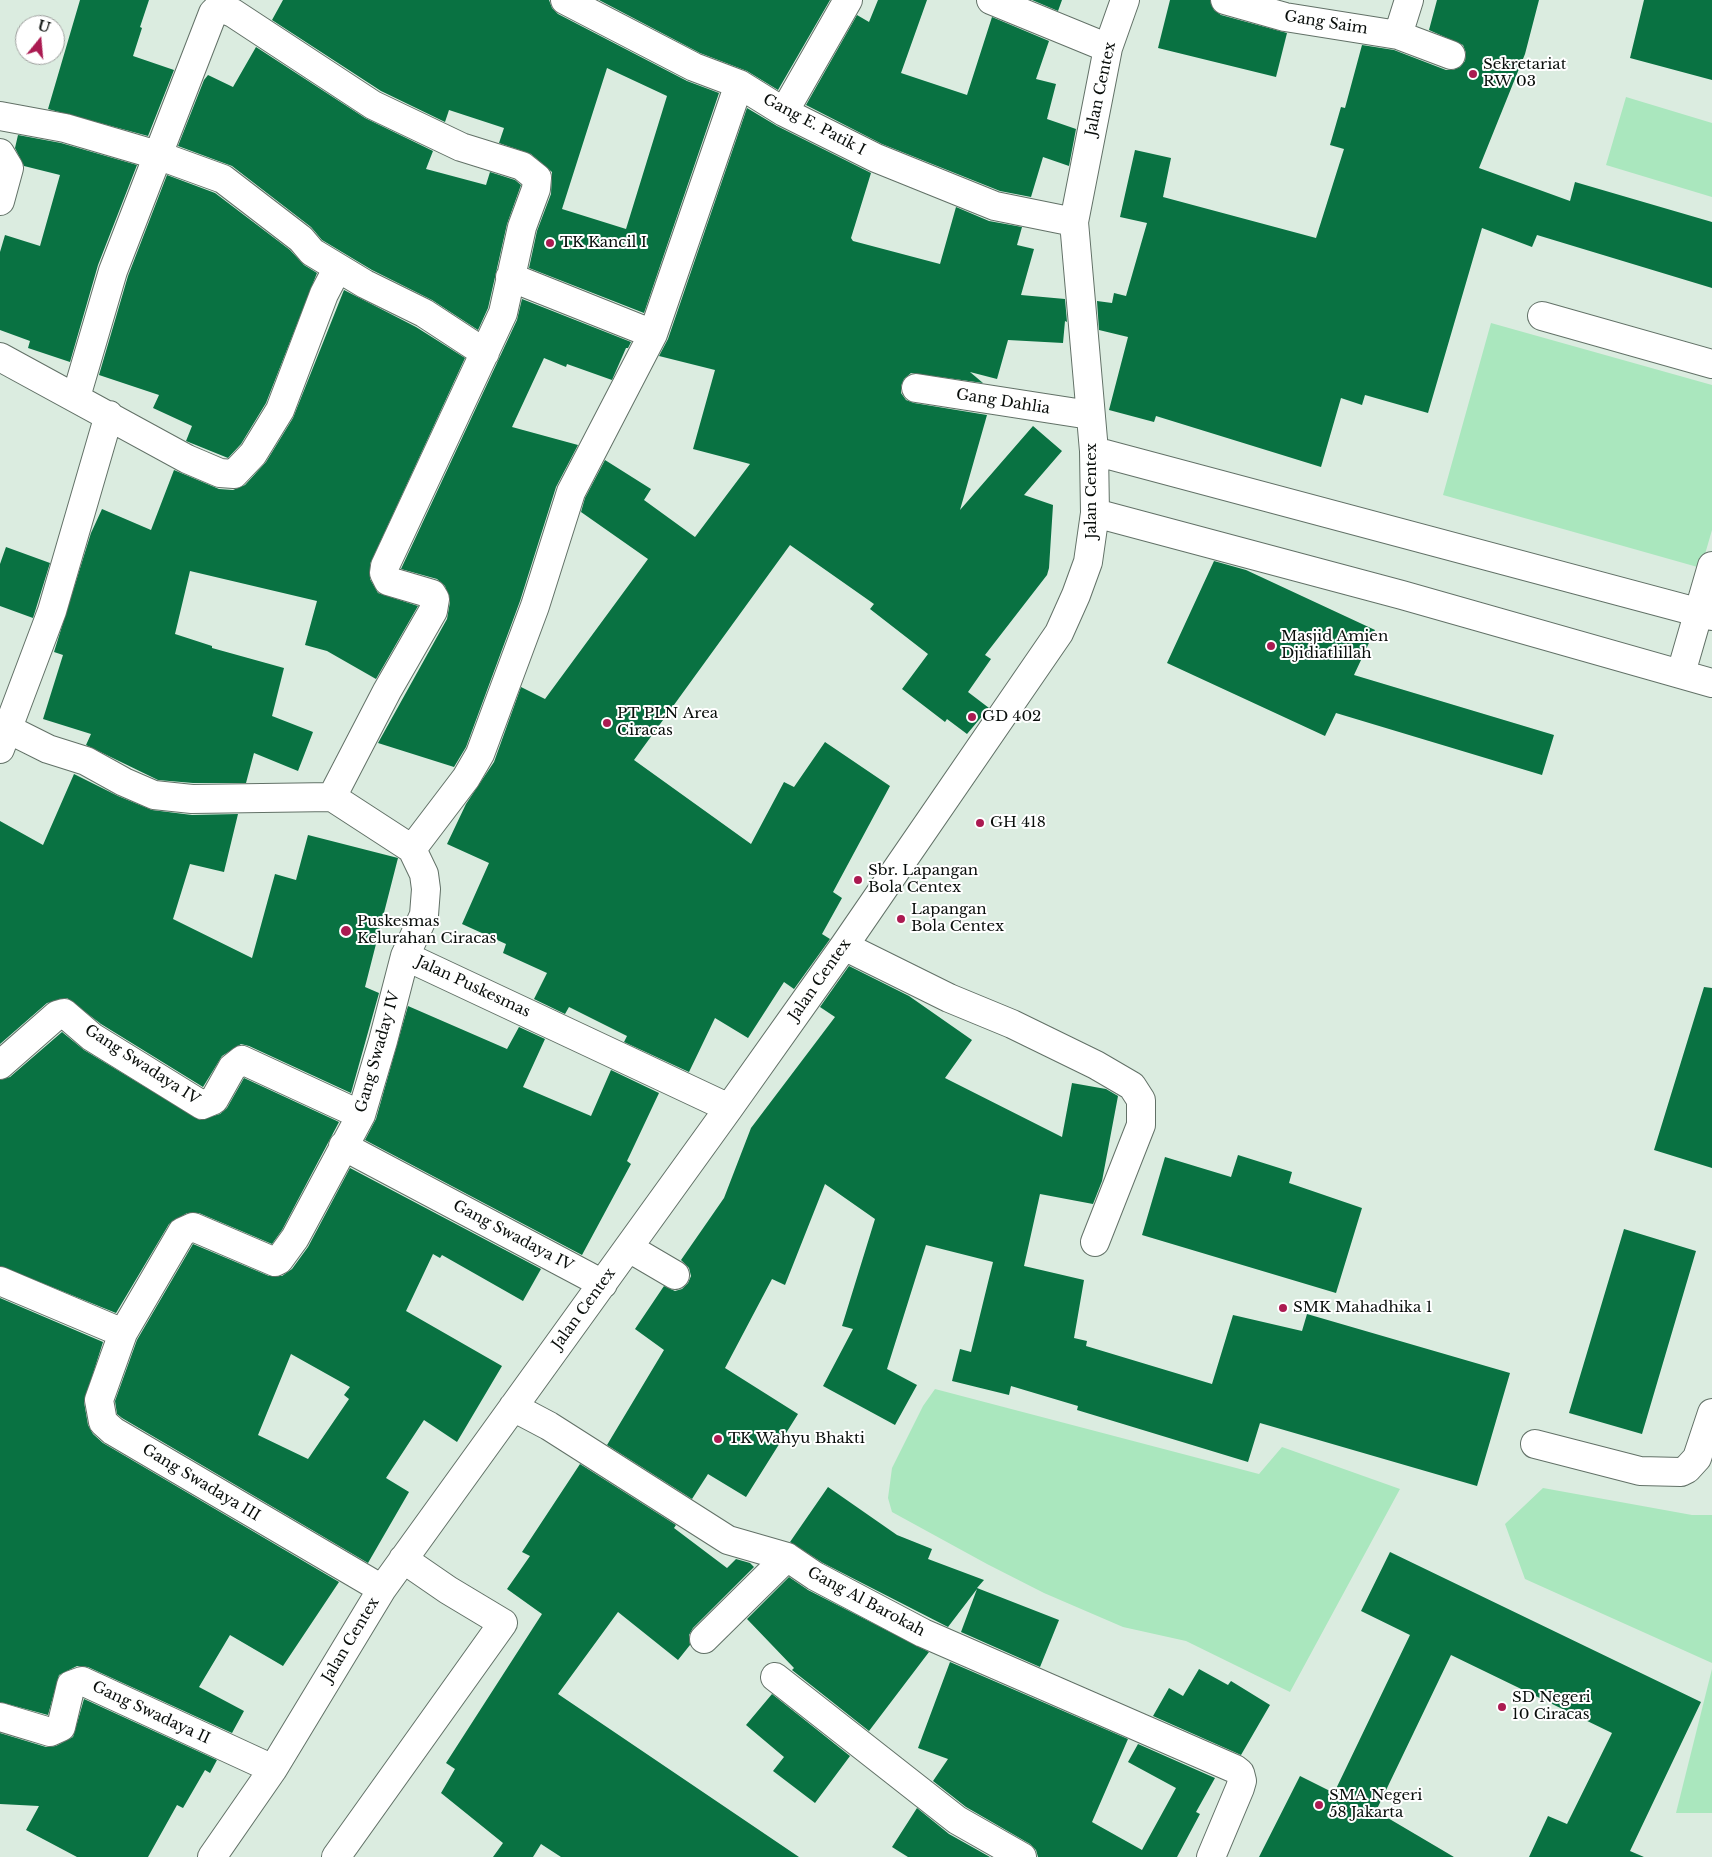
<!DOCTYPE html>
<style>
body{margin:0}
#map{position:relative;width:1712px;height:1857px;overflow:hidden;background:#dbece0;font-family:"Libre Baskerville",serif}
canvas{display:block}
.north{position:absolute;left:15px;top:15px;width:50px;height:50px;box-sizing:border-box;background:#fff;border:1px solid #9d9f9d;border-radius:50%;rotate:17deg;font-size:14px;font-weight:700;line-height:20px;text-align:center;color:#090e0b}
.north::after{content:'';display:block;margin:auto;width:18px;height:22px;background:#ab1a51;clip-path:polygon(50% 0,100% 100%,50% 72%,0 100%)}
</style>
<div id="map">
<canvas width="1712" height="1857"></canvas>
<div class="north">U</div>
</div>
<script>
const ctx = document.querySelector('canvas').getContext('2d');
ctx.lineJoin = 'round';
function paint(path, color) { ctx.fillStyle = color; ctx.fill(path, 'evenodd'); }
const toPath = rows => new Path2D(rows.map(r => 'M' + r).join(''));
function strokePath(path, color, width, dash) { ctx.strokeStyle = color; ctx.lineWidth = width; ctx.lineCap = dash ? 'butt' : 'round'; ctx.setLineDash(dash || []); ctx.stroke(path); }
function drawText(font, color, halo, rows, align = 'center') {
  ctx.font = font + ' "Libre Baskerville",serif'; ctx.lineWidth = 4; ctx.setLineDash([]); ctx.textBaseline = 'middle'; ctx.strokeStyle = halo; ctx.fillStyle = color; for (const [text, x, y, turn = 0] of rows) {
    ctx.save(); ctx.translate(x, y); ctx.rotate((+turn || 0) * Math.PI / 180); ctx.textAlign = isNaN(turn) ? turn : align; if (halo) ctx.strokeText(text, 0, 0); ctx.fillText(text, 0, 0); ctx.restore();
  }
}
paint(toPath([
 [1626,97,1712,123,1712,197,1606,165],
 [1491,323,1712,385,1712,530,1701,568,1443,495],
 [935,1389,1259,1474,1282,1447,1400,1489,1290,1692,1186,1641,1123,1627,1044,1593,987,1564,892,1512,888,1498,892,1468,923,1406],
 [1543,1488,1692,1515,1712,1515,1712,1663,1525,1579,1505,1524],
 [1712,1669,1712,1813,1676,1813]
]), '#aae7be');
paint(toPath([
 [80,0,149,0,140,27,142,28,133,56,174,70,148,136,48,109],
 [283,0,549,0,552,8,558,14,687,81,719,93,644,313,529,268,537,231,551,194,552,172,531,154,499,143,504,128,449,110,445,122,381,91,272,20],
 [607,68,667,96,626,229,562,209],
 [599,0,830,0,778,90,747,71,700,53],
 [878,0,927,0,901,73,967,95,992,17,1049,41,1036,79,1056,84,1047,119,1076,129,1069,166,1043,157,1031,197,1000,191,882,144,806,105,857,15,869,22],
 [1032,0,1062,0,1058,11],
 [1170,0,1210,0,1214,10,1221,15,1287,33,1276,77,1158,48],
 [1437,0,1539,0,1525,54,1479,168,1570,201,1575,182,1712,222,1712,288,1537,235,1532,247,1482,228,1428,413,1365,395,1362,405,1341,398,1321,467,1156,416,1154,422,1109,410,1128,337,1099,330,1097,301,1112,303,1114,293,1126,296,1147,223,1120,217,1135,150,1171,158,1163,197,1316,238,1344,149,1330,145,1341,107,1345,108,1362,45,1394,50,1446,70,1453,70,1460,67,1465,61,1466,53,1463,45,1429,30],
 [1644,0,1712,0,1712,80,1630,58],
 [256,47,365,118,433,151,426,169,486,185,490,172,515,180,521,185,507,224,488,308,478,330,432,300,372,270,322,240,311,227,232,166,178,146,204,80,208,75,233,87],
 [747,108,777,126,871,173,851,238,853,241,940,264,956,207,989,221,1022,227,1017,245,1034,249,1021,295,1065,299,1067,322,1065,321,1063,343,1008,340,997,379,970,372,983,383,911,373,904,379,901,386,901,393,906,400,914,403,987,415,960,510,1033,426,1062,451,1024,495,1053,505,1049,568,1047,575,985,655,991,659,968,692,989,708,967,734,947,719,945,722,902,689,928,654,870,609,874,604,790,545,634,760,751,844,784,782,794,787,825,742,890,786,833,892,842,898,822,934,830,939,794,989,784,982,748,1038,715,1018,689,1072,624,1042,627,1036,569,1007,565,1014,534,999,547,973,503,953,506,944,462,924,489,863,447,844,466,804,494,762,521,687,545,699,648,559,581,512,585,498,605,460,651,489,644,500,695,537,750,464,693,449,715,370,659,356,668,339],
 [18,135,61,143,137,165,98,265,70,362,28,348,30,341,0,330,0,252,5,235,40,246,60,175,24,166,15,148],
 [167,175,215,193,290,250,304,265,317,273,266,403,241,444,228,458,186,441,192,426,153,408,159,395,99,375,128,276],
 [344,290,416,327,465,358,370,564,370,579,378,593,418,606,376,679,327,651,305,645,317,601,190,571,175,634,212,646,212,648,284,668,272,716,313,732,298,771,254,753,246,783,193,783,158,780,86,745,91,734,43,719,63,655,54,652,91,533,102,509,151,530,174,470,219,489,233,490,245,485,266,462,293,418],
 [522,299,631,342,628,348,626,348,612,380,567,364,566,367,544,358,512,427,578,445,556,487,520,601,466,747,454,767,378,743,447,619,450,602,445,586,437,579,401,569,517,320],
 [6,547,50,563,33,618,0,606,0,564],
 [1214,561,1246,570,1375,630,1354,675,1554,735,1542,775,1336,713,1325,736,1167,663],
 [74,774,118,796,152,810,192,815,238,814,224,872,190,864,173,919,252,958,275,874,296,880,308,835,398,858,365,987,379,993,351,1093,249,1046,241,1044,222,1056,203,1087,101,1024,67,998,47,1003,0,1044,0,821,43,845],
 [849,966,909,996,972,1040,945,1078,1062,1137,1072,1083,1106,1089,1118,1096,1102,1181,1093,1204,1040,1194,1024,1266,1084,1280,1074,1338,1087,1341,1086,1346,1212,1384,1233,1315,1302,1331,1307,1314,1510,1373,1477,1486,1260,1423,1248,1462,1077,1410,1078,1406,1011,1386,1009,1395,952,1381,960,1349,971,1352,993,1262,926,1245,887,1369,917,1385,895,1425,823,1386,853,1329,842,1326,875,1219,825,1184,785,1285,772,1279,725,1368,798,1414,746,1497,708,1474,692,1499,607,1445,664,1350,635,1329,664,1286,675,1291,682,1289,688,1283,691,1276,689,1268,681,1260,724,1198,751,1128,835,1017,820,1007],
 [1704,987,1712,988,1712,1168,1654,1150],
 [408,1006,507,1049,519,1027,545,1039,523,1087,591,1116,611,1070,659,1093,627,1161,631,1164,582,1255,365,1140,376,1119],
 [62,1032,84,1050,200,1120,220,1114,227,1108,244,1078,339,1122,282,1230,272,1244,199,1213,187,1213,169,1224,116,1313,0,1266,0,1080,10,1077],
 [1238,1155,1292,1172,1289,1183,1362,1208,1336,1293,1142,1235,1165,1157,1231,1177],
 [350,1168,541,1269,523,1301,442,1255,440,1258,433,1254,406,1311,502,1366,457,1442,424,1420,386,1478,409,1492,368,1563,122,1418,117,1414,115,1401,137,1340,193,1244,269,1276,282,1276,292,1269,308,1247],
 [291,1354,350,1387,344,1395,349,1399,308,1459,258,1435],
 [1624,1229,1696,1251,1642,1434,1569,1413],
 [0,1298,103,1342,84,1402,88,1425,93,1434,103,1443,339,1582,283,1666,230,1635,199,1687,244,1711,232,1733,88,1667,77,1666,59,1675,48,1715,0,1702],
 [580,1464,676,1525,674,1528,727,1568,736,1559,750,1563,754,1567,693,1628,689,1635,690,1645,678,1660,618,1612,558,1694,799,1857,561,1857,541,1844,533,1857,493,1857,503,1843,441,1793,455,1769,446,1763,542,1614,507,1589,530,1556,522,1552],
 [828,1487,897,1535,932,1549,928,1559,984,1580,977,1588,1059,1620,1040,1667,961,1632,977,1589,948,1627,823,1563,790,1542],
 [1390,1552,1701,1702,1630,1851,1644,1857,1529,1857,1548,1816,1567,1824,1612,1733,1451,1655,1376,1811,1454,1857,1259,1857,1300,1776,1334,1793,1410,1635,1361,1611],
 [789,1577,808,1590,929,1652,869,1731,792,1670,794,1668,747,1619],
 [950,1662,1128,1739,1092,1822,1142,1850,1176,1788,1128,1762,1138,1744,1215,1778,1196,1812,1200,1814,1177,1857,1038,1857,1036,1850,1030,1844,966,1807,933,1781,948,1759,918,1748],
 [1199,1669,1228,1685,1231,1681,1270,1705,1241,1755,1153,1716,1169,1688,1183,1696],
 [772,1694,850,1756,815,1803,773,1771,784,1757,746,1725],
 [84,1699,217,1760,210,1773,205,1770,183,1808,177,1805,148,1857,77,1857,26,1830,39,1806,0,1804,0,1733,46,1747,56,1746,73,1737],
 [917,1808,949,1834,990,1857,908,1857,892,1847]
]), '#097242');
const minor = toPath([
 [565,0,694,67,739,84,784,112,876,158,995,206,1074,222],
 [991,0,1108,48],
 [1225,0,1285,17,1398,35,1451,55],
 [1398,35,1409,0],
 [784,112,848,0],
 [0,116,65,128,157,155,223,179,301,239,312,252,365,284,424,313,485,353],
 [0,153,9,168,0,201],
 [510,277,653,334],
 [1542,316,1712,364],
 [0,357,187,459,220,473,234,474,253,454,280,410,324,294,337,269],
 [916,388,1090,415],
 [76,397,113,271,213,13,217,9,223,9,233,13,373,105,461,147,522,166,537,178,536,189,522,227,503,313,385,566,384,573,388,581,432,594,435,599,433,611,387,691,332,797],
 [1094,451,1712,616],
 [1095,513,1402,595,1712,683],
 [1681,673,1712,566],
 [0,725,48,749,86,761,124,782,154,795,192,799,332,797],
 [0,749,52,611,109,415],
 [332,797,412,849,424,874,426,889,424,915,405,956,383,1041,361,1115,295,1238,279,1260,275,1262,193,1227,182,1232,123,1333,99,1400,103,1422,113,1431,382,1589],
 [412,849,466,778,480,754,535,606,571,492,653,334,739,84],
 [844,946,949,998,1012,1024,1096,1065,1132,1086,1141,1100,1141,1125,1095,1242],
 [405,956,729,1108],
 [0,1065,57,1015,64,1013,92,1037,202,1105,214,1100,232,1068,242,1060,361,1115],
 [343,1146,603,1284],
 [629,1248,675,1275],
 [0,1281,123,1333],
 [513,1407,549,1426,728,1540,787,1557,815,1576,923,1633,1235,1769,1240,1773,1242,1781,1240,1788,1211,1857],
 [1535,1444,1640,1471,1681,1472,1687,1469,1697,1458,1712,1413],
 [704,1639,787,1557],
 [775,1677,957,1820,1022,1857],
 [0,1717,50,1732,61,1727,71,1685,82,1681,273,1769],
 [212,1857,273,1769,382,1589,729,1108,844,946,1059,633,1076,595,1088,562,1095,513,1094,451,1074,222,1108,48,1125,0],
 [336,1857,503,1623,448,1590,403,1559]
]);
strokePath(minor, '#627167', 30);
strokePath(minor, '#fff', 28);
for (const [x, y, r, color] of [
 [1473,74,5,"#ab1a51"],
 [550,243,5,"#ab1a51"],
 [1271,646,5,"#ab1a51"],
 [972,717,5,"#ab1a51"],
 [607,723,5,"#ab1a51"],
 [980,823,5,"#ab1a51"],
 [858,880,5,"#ab1a51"],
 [901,919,5,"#ab1a51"],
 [346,931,6,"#ab1a51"],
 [1283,1308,5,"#ab1a51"],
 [718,1439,5,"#ab1a51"],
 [1502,1707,5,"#ab1a51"],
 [1319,1805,5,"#ab1a51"]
]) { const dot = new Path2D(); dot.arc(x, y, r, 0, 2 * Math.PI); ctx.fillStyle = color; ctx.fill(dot); strokePath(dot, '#fff', 2); }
drawText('15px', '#090e0b', '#fff', [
 ["Gang Saim",1326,23,9],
 ["Jalan Centex",1101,89,-78],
 ["Gang E. Patik I",814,125,28],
 ["Gang Dahlia",1003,402,9],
 ["Jalan Centex",1092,491,-90],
 ["Jalan Centex",820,980,-55],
 ["Jalan Puskesmas",473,987,25],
 ["Gang Swaday IV",378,1052,-74],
 ["Gang Swadaya IV",142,1065,33],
 ["Gang Swadaya IV",513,1236,28],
 ["Jalan Centex",584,1309,-54],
 ["Gang Swadaya III",201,1483,31],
 ["Gang Al Barokah",866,1602,28],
 ["Jalan Centex",351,1640,-59],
 ["Gang Swadaya II",151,1713,25]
]);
drawText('15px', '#090e0b', '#fff', [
 ["Sekretariat",1483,65],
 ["RW 03",1483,82],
 ["TK Kancil I",560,243],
 ["Masjid Amien",1281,637],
 ["Djidiatlillah",1281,654],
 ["PT PLN Area",617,714],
 ["Ciracas",617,731],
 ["GD 402",982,717],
 ["GH 418",990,823],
 ["Sbr. Lapangan",868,871],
 ["Bola Centex",868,888],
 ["Lapangan",911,910],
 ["Bola Centex",911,927],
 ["Puskesmas",357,922],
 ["Kelurahan Ciracas",357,939],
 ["SMK Mahadhika 1",1293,1308],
 ["TK Wahyu Bhakti",728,1439],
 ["SD Negeri",1512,1698],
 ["10 Ciracas",1512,1715],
 ["SMA Negeri",1329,1796],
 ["58 Jakarta",1329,1813]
], 'left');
</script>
